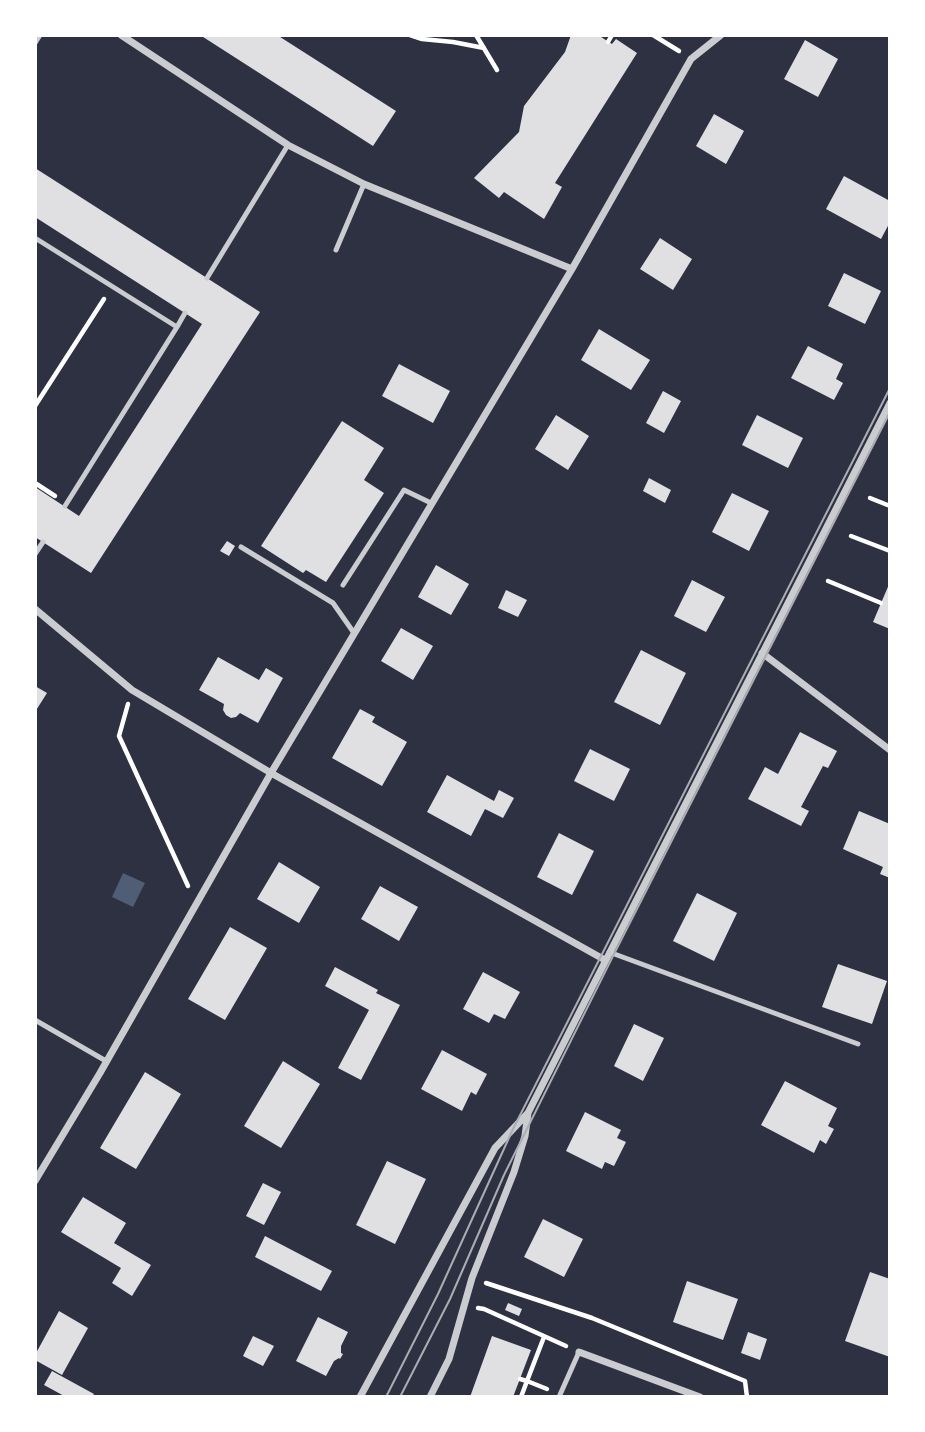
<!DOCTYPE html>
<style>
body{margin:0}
#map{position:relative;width:925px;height:1432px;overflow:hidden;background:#2d3142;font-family:Inter,sans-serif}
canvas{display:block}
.frame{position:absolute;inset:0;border:37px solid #fff;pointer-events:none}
</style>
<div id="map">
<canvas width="925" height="1432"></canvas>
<div class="frame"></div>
</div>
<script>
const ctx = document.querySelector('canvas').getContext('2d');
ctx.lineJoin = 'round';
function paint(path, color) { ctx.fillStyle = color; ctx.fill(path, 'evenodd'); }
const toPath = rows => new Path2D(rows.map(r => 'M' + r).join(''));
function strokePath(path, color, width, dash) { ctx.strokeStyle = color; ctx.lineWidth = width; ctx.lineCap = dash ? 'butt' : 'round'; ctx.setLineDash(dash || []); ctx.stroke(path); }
paint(toPath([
 [123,873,145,883,133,907,112,897]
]), '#4f5d75');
paint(toPath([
 [200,35,277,35,396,111,373,146],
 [571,35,598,35,612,44,616,39,637,53,555,183,562,187,544,219,504,192,499,198,474,178,519,132,524,106,565,52],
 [805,40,838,59,818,97,784,79],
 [714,114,744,131,726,164,696,146],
 [35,168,260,312,91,573,35,537,35,487,79,516,202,324,35,217],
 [844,176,890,201,890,222,881,239,826,209],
 [660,238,692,259,673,290,640,269],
 [844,273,881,291,865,324,828,306],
 [599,329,650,360,631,390,581,360],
 [808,346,843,364,836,379,843,383,834,400,791,378],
 [399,364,450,391,433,423,382,396],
 [663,391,681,401,664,433,646,423],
 [556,415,589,436,568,470,535,449],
 [757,415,803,438,788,468,742,445],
 [342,421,384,448,364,480,384,493,326,582,306,570,303,573,261,546],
 [649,478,671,490,665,503,643,491],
 [732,493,769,511,749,551,712,532],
 [227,541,235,546,229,556,220,551],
 [436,565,469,584,451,615,418,597],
 [692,580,725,597,706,632,674,616],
 [890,582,890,629,873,622],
 [506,590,527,600,518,617,498,608],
 [401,628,433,646,413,680,381,661],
 [641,650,686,673,660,725,614,702],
 [218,657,259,680,266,668,283,678,258,723,240,713,236,717,231,718,226,715,223,710,224,704,199,690],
 [35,686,47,693,35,712],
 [360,709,375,717,372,722,407,742,382,786,332,758],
 [800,732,837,751,828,768,823,766,801,807,809,811,801,826,748,799,765,767,778,774],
 [590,749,630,769,614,801,574,781],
 [447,775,494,801,499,790,514,798,503,818,485,809,471,836,427,812],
 [859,811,890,824,890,878,880,874,883,867,843,849],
 [559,833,594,851,572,895,537,877],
 [279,862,320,887,299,923,257,899],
 [380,886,418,907,399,941,361,919],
 [697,893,737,913,714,961,673,941],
 [230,927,267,948,225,1020,188,999],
 [838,964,887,981,872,1024,822,1007],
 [335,967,378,990,376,993,400,1005,361,1080,338,1068,369,1010,325,986],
 [483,972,520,992,505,1019,494,1014,489,1023,463,1009],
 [634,1024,664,1038,643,1081,614,1066],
 [442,1050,487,1074,476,1095,471,1092,462,1111,421,1089],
 [283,1061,320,1084,281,1148,244,1126],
 [145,1072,181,1094,136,1169,100,1148],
 [785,1081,837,1108,828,1126,834,1129,826,1144,820,1140,814,1153,761,1125],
 [585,1112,621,1130,617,1138,626,1142,614,1166,605,1162,602,1169,566,1151],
 [387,1161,426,1179,395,1244,356,1225],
 [263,1183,281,1192,264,1225,246,1216],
 [83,1197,126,1223,114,1243,151,1265,132,1296,112,1283,121,1268,61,1232],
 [543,1219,583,1239,564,1277,524,1257],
 [265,1236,332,1271,321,1291,255,1257],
 [870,1272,890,1279,890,1357,845,1341],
 [687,1281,738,1299,723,1340,673,1322],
 [508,1303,522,1309,519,1316,505,1310],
 [59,1311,88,1328,62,1375,35,1360,35,1355],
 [318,1317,348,1332,341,1346,341,1353,343,1354,340,1359,339,1358,334,1361,326,1376,296,1361],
 [748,1332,767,1339,760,1360,741,1353],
 [253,1336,274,1346,263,1366,243,1356],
 [492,1336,531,1350,513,1397,470,1397],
 [52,1371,94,1394,92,1397,66,1397,44,1385]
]), '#e0e0e3');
strokePath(toPath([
 [410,35,422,39,453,42,484,48],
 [476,35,497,70],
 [653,35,679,51],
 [608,42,612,35],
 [35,406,104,299],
 [35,483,55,496],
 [870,498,890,506],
 [851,536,890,551],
 [828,581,881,603],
 [128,704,119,736,188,886],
 [486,1283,592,1318,745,1381,747,1397],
 [478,1308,484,1309,566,1346],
 [544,1337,527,1381,547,1389],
 [520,1379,527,1381,521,1397]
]), '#fff', 4.5);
strokePath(toPath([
 [35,43,40,35],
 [35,238,177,327,185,313],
 [336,250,364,184],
 [207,278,288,145],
 [65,506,177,327],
 [241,547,333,603,354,633],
 [35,554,43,542],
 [343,585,404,490,431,503],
 [609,952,858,1044],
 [35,1020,106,1061],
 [559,1397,579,1352]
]), '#caccd0', 5);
strokePath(toPath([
 [121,35,288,145,364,184,572,269],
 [35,609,132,690,271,773,605,960],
 [762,653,890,750],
 [35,1181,100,1073,271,773,572,269,691,59,721,35],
 [579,1352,700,1397],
 [360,1397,495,1148,528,1113,890,403],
 [430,1397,449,1359,472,1278,514,1172,525,1136,528,1113]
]), '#caccd0', 7);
strokePath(toPath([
 [386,1397,438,1294,513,1129,890,388],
 [400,1397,450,1299,504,1175,614,954,890,412]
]), '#abadb3', 2);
</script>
